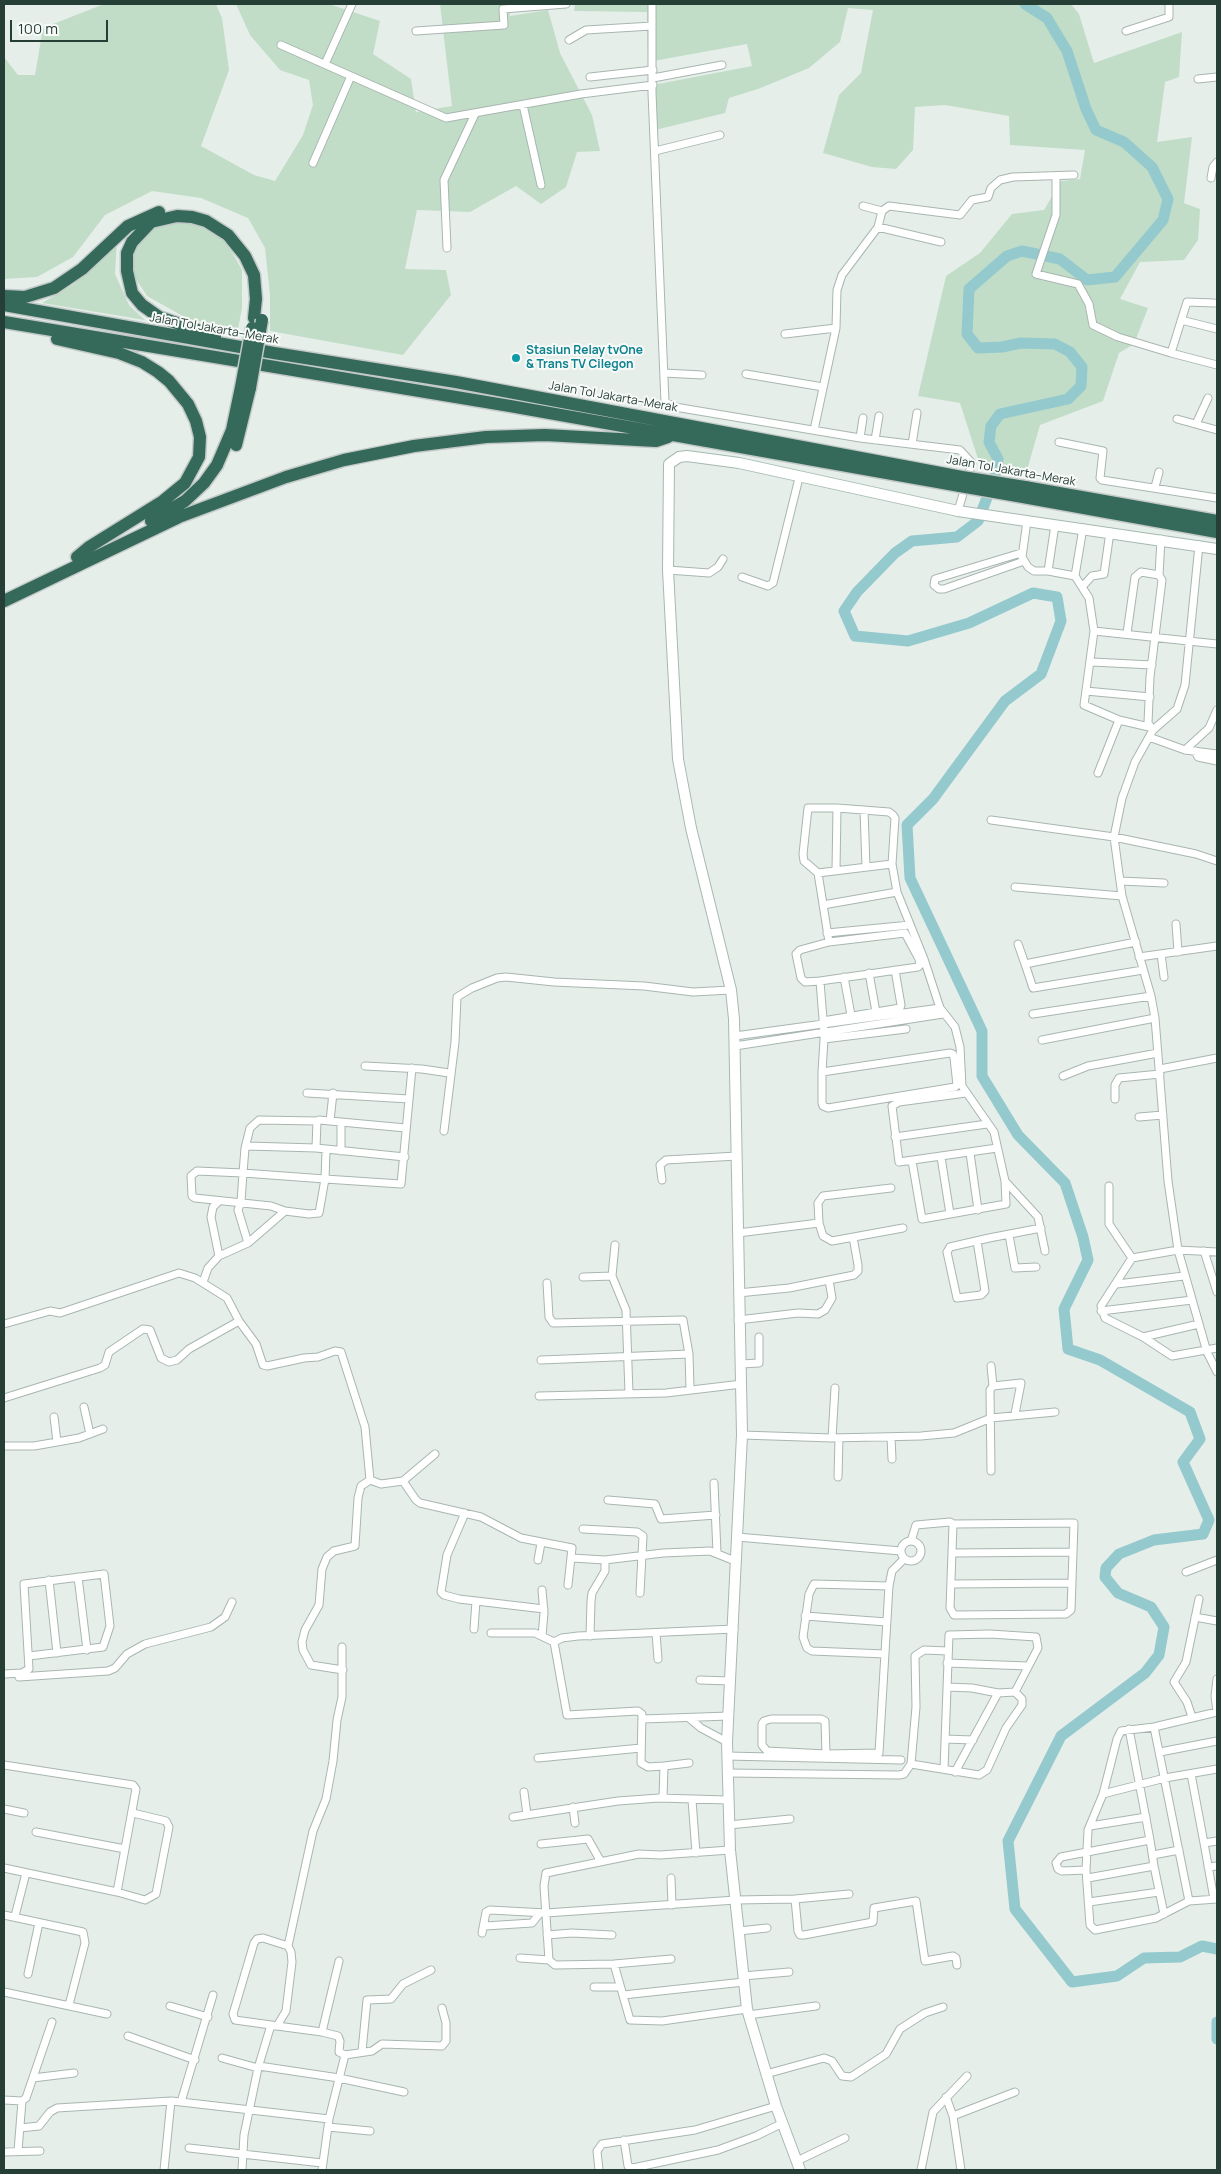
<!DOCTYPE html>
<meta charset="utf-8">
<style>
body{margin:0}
#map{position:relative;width:1221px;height:2174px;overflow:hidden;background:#e6eeea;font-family:Manrope,sans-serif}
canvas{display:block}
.frame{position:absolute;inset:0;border:5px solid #263f36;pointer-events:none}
.scale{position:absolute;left:10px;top:20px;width:98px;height:22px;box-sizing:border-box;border:2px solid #263f36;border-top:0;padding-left:6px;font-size:15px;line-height:18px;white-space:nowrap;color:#263f36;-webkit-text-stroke:4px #f7faf8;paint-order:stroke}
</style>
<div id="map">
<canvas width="1221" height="2174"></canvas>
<div class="frame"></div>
<div class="scale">100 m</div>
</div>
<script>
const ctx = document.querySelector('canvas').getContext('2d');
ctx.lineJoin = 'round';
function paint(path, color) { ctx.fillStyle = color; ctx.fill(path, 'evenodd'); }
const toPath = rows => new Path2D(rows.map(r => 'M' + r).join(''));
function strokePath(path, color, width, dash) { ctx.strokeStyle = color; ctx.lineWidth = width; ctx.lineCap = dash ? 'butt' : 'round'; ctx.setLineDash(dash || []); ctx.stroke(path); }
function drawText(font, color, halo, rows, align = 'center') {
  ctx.font = font + ' Manrope,sans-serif'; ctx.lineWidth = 4; ctx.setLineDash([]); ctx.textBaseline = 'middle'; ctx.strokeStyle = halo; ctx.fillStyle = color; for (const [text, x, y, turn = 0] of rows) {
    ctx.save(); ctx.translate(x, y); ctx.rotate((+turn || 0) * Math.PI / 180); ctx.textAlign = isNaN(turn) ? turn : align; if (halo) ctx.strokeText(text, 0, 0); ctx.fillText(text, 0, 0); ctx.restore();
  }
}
paint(toPath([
 [104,4,216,4,222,18,229,70,201,146,254,175,275,181,303,135,313,105,309,80,280,70,250,35,236,4,329,4,380,21,373,54,411,79,416,112,452,106,440,4,508,4,510,16,548,10,560,53,592,115,600,151,577,152,566,187,541,204,516,186,470,212,417,210,405,269,446,270,451,295,403,355,270,331,270,295,265,248,248,218,201,198,152,191,105,215,73,257,37,277,4,279,4,57,18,75,35,75,43,28],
 [575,4,1071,4,1079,14,1094,63,1182,32,1179,77,1165,82,1157,142,1192,137,1184,203,1200,209,1198,240,1184,260,1140,262,1120,299,1148,308,1134,344,1119,353,1103,401,1040,425,1027,470,979,462,960,403,918,396,946,276,980,253,1012,214,1044,210,1061,181,1080,179,1085,150,1010,145,1009,116,945,105,915,107,913,150,896,169,872,167,823,153,839,95,861,73,873,10,848,8,840,42,809,68,758,89,729,98,725,113,651,131,653,85,752,66,747,44,648,62,647,12,574,11],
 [182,221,212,228,228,245,242,270,242,308,238,329,188,319,147,296,130,270,136,241,153,227],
 [117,241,115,274,129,305,145,320,42,303,74,284]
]), '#c1ddc7');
strokePath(toPath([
 [1025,4,1047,18,1067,51,1086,109,1096,130,1124,142,1152,167,1168,199,1163,220,1115,277,1087,280,1060,259,1022,251,1007,256,969,289,967,334,978,348,1002,347,1021,343,1055,344,1070,352,1082,367,1081,386,1068,399,1000,414,991,426,989,442,998,459,995,477,978,521,957,537,912,541,895,553,857,592,844,611,855,636,908,641,969,623,1033,593,1057,597,1061,621,1041,674,1005,701,933,799,907,825,910,878,982,1031,982,1076,1018,1135,1065,1183,1083,1237,1088,1260,1064,1309,1068,1349,1100,1360,1190,1412,1200,1439,1183,1462,1209,1520,1203,1534,1154,1540,1119,1554,1106,1568,1105,1577,1118,1593,1151,1607,1164,1627,1159,1655,1145,1673,1061,1736,1008,1841,1015,1909,1072,1982,1117,1976,1144,1958,1180,1957,1202,1946,1217,1949],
 [1217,2022,1217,2039]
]), '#94c9cd', 11);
const street = toPath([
 [652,4,652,93,665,402,675,407,860,438,960,450,972,463,958,511],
 [416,31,504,25,503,9,566,4],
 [1126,31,1169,17,1169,4],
 [569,40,586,30,652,26],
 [281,45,446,118,581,94,653,85],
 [325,64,352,4],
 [590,77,653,70],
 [653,78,722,65],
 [1198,79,1217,77],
 [523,105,541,185],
 [655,151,720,135],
 [313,163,351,76],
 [1056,176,1056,215,1036,274,1078,284,1089,304,1093,325,1118,337,1171,353],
 [1211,178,1213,167,1217,162],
 [863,206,882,211,878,227],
 [882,211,889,206,960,215,972,200,988,197,991,188,1000,180,1013,177,1074,175],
 [447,248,444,180,475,114],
 [1214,303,1187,302,1171,353,1217,365],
 [1181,320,1217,329],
 [785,334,836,328],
 [664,373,702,375],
 [746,374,823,387],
 [1177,419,1217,430],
 [1196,424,1208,398],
 [814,430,836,328,837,290,842,275,878,227,941,242],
 [860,438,863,418],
 [875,440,879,416],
 [1059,442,1103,451,1100,478,1102,480,1217,498],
 [912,444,917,413],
 [1155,487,1159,472],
 [1027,521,1022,557,1028,567,1034,571,1048,571],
 [1055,525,1048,571,1075,576],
 [1083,528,1075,576,1089,598,1094,631,1084,705,1119,720],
 [1161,539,1159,575,1162,580,1150,677,1148,723,1153,730,1135,762,1122,798,1114,837,1122,896,1151,996,1155,1018,1168,1181,1178,1250,1207,1352,1217,1372],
 [1021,553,935,579,934,585,939,589,944,589,1024,561],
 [668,570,709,573,718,567,723,559],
 [742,577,768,586,773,583,799,478],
 [1082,587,1092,576,1104,574,1110,532],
 [1094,631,1217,644],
 [1127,633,1135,577,1141,572,1159,575],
 [1092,662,1152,665],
 [1086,691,1150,697],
 [1153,730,1177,709,1185,685,1199,545],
 [1149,737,1185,750,1217,754],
 [1185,750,1209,728,1217,710],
 [1195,751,1198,757,1217,761],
 [1098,773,1119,720,1149,727],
 [864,810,866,867],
 [991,820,1114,837,1196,854,1217,861],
 [892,864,818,873,804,861,803,854,808,808,837,808,889,812,893,815,895,818,892,864,897,892,924,959,940,1008,955,1027,960,1047,962,1086,994,1132,1005,1181,1006,1204,922,1219,912,1161],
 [836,870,837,808],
 [818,873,829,942],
 [1120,881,1164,883],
 [1015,887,1122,896],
 [823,905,897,892],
 [1176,924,1178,952],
 [827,933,910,925],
 [905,933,919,959,920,965,918,967,820,981,805,982,801,978,796,954,800,950,829,942,905,933],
 [1018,944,1025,964,1136,942],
 [1161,954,1164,977],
 [1139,957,1217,946],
 [1025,964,1033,988,1143,970],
 [869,973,876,1012],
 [844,977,851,1015],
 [820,981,824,1032,824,1039,822,1072,822,1103,823,1106,828,1108,955,1087,957,1085,954,1058,953,1054,950,1053,822,1072],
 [1033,1014,1151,996],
 [823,1021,900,1008,901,1005,895,970],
 [735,1036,940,1008],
 [824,1039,906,1029],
 [1042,1040,1155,1018],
 [735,1046,943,1014],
 [365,1066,422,1069,449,1073],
 [1160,1069,1217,1058],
 [1063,1076,1088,1066,1158,1053],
 [307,1093,409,1099],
 [966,1093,899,1102,892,1106,899,1162,997,1148],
 [1115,1099,1115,1085,1119,1078,1160,1074],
 [1139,1117,1163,1115],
 [330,1121,333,1093],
 [444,1131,455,1042,457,997,472,988,497,978,506,977,554,982,644,986,693,992,731,990],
 [895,1137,987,1124],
 [247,1146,316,1148,317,1121,319,1120,406,1128],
 [316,1148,405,1157],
 [341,1151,341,1123],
 [970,1153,978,1210],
 [941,1157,950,1214],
 [662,1180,660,1165,666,1160,737,1156],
 [1005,1181,1038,1217,1045,1251],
 [1109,1186,1109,1224,1132,1258,1178,1250,1217,1252],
 [285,1211,271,1206,195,1198,192,1196,191,1176,197,1171,243,1173,245,1148,250,1128,259,1120,317,1121],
 [819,1223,818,1203,823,1196,891,1188],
 [738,1233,819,1223,823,1236,832,1241,903,1228],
 [1009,1235,1015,1268,1036,1267],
 [977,1241,985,1291,981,1295,957,1298,947,1252,950,1247,989,1238,1041,1228],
 [248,1243,238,1210,241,1202,243,1173,325,1179,326,1151],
 [615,1245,612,1276,626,1310,629,1393],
 [1204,1251,1217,1292],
 [219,1256,211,1217,213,1207,219,1201],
 [1132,1258,1101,1306,1105,1318,1143,1337,1172,1356,1217,1348],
 [583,1277,612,1276],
 [203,1282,208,1268,219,1256,248,1243,285,1211,309,1214,319,1213,325,1179,401,1184,412,1068],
 [547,1283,549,1317,553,1323,683,1320,689,1354,690,1389],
 [1117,1284,1184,1276],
 [738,1293,789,1288,854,1275,858,1271,858,1265,853,1237],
 [1101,1311,1192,1300],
 [738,1320,798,1313,818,1314,825,1310,832,1298,829,1280],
 [4,1324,50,1311,60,1313,179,1273,195,1278,227,1298,239,1321,256,1344,263,1365,267,1366,304,1358,318,1357,335,1351,341,1352,365,1427,370,1480],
 [1143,1337,1199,1324],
 [541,1360,689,1354],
 [741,1364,759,1363,759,1337],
 [991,1366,993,1386],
 [539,1396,666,1393,742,1384],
 [4,1398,100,1368,105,1365,109,1352,143,1329,150,1330,161,1358,169,1362,177,1360,189,1349,239,1321],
 [84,1407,90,1434],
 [54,1417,57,1442],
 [742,1435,832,1438,921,1436,954,1433,991,1418,1055,1412],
 [891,1437,892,1459],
 [832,1438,835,1388],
 [4,1446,34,1446,57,1442,79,1438,103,1429],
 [991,1471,990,1390,993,1386,1021,1383,1015,1414],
 [838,1477,839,1438],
 [370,1480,381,1484,403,1481,435,1454],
 [403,1481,416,1500,420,1503,481,1517,521,1538,572,1548,568,1585],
 [714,1483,717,1553],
 [608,1500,655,1504,661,1519,716,1515],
 [465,1513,447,1555,441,1592,444,1595,459,1599,544,1609],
 [583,1529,637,1532,643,1536,640,1593],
 [737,1537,901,1551],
 [911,1541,916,1525,950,1522,953,1524,950,1608,954,1615,1066,1614,1071,1610,1074,1523,953,1524],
 '901 1551a10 10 0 1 1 20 0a10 10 0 1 1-20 0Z',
 [953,1553,1073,1552],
 [572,1558,605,1560,663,1553,710,1551,735,1561],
 [538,1560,541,1543],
 [1186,1572,1217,1560],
 [78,1577,87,1650],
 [49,1580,57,1653],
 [952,1584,1071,1583],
 [542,1590,544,1613,542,1636],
 [805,1616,887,1622],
 [1195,1617,1217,1621],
 [474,1629,476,1601],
 [491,1633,535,1633,554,1642],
 [656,1633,658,1659],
 [590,1636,591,1601,592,1593,605,1571,605,1560],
 [885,1654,812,1651,807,1648,803,1637,809,1594,814,1584,889,1586],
 [947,1663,1028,1666],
 [343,1670,311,1665,303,1650,302,1642,305,1630,319,1605,322,1569,327,1557,334,1551,355,1546,358,1498,361,1486,370,1480],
 [4,1674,22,1673,29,1669,24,1584,104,1574,110,1626,103,1647,29,1656],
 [19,1677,108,1671,115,1668,127,1654,145,1644,211,1627,225,1617,232,1602],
 [1217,1679,1215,1696,1217,1712,1154,1727,1121,1731,1117,1739,1103,1794,1088,1830,1086,1870,1090,1925,1095,1930,1156,1918,1189,1901,1217,1899],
 [700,1680,731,1681],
 [947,1687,972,1688,998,1693,1015,1692,1022,1699,1022,1705,1006,1728,987,1770,979,1775,911,1764,916,1707,915,1656,924,1650,948,1651],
 [1192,1717,1187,1702,1174,1682,1186,1662,1199,1599],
 [689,1718,701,1728,727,1742],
 [643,1719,729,1716],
 [1154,1727,1189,1901],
 [1129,1729,1150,1840],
 [945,1739,973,1740],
 [1160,1752,1217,1741],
 [826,1754,825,1721,821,1719,771,1719,764,1721,762,1724,762,1745,767,1751,826,1754,879,1753,889,1586,892,1571,904,1559],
 [727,1756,901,1760],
 [538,1758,641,1748],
 [4,1765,133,1785,136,1789,117,1892,4,1868],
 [664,1766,689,1763],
 [944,1769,949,1635,990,1634,1036,1637,1038,1648,1015,1692],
 [955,1772,998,1693],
 [728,1773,899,1775,904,1774,911,1764],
 [1191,1774,1204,1843,1217,1841],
 [524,1792,527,1815],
 [1103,1794,1165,1778,1217,1769],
 [663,1798,664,1766,648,1767,641,1763,642,1714,638,1711,567,1715,554,1642,562,1638,578,1636,734,1629],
 [692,1800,696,1853],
 [573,1807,575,1823],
 [4,1809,24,1813],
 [513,1817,618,1801,659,1798,727,1800],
 [729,1825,790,1819],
 [1090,1826,1146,1817],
 [36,1832,125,1849],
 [1204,1843,1214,1899],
 [541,1844,588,1839,600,1860],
 [1153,1855,1179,1850],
 [1154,1866,1164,1914],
 [1208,1867,1217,1866],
 [1086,1870,1062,1871,1058,1869,1056,1863,1061,1857,1150,1840,1154,1866,1088,1878],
 [671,1878,672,1905],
 [117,1892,145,1900,156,1894,169,1827,166,1821,133,1813],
 [795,1899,849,1894],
 [1089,1902,1159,1892],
 [4,1915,83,1932,85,1943,69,2005],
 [15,1916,26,1873],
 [485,1926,532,1923,540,1913],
 [739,1931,767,1928],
 [482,1933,486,1912,490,1910,546,1913,736,1900,795,1899,798,1931,800,1935,804,1935,873,1922,874,1908,916,1901,925,1961,953,1956,956,1958,957,1965],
 [547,1935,572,1933,612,1935],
 [520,1958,549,1960,555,1965,614,1964,671,1959],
 [549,1960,544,1886,546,1873,639,1854,660,1855,730,1850],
 [614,1964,630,2020,662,2021,747,2009],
 [28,1974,39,1923],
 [743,1976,789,1972],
 [594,1987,620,1987],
 [4,1992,107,2014],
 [623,1995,744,1982],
 [170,2006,208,2017],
 [748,2015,816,2006],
 [271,2025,235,2020,233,2014,254,1943,257,1939,263,1938,288,1946],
 [277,2026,322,2032,338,2036,340,2041,339,2052,345,2055],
 [322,2032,339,1961],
 [128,2036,195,2060],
 [362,2051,367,2000,391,1999,403,1984,431,1970],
 [222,2058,258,2068],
 [259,2066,339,2078,404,2092],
 [766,2074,824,2058,832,2061,842,2076,851,2077,886,2054,900,2029,925,2013,943,2007],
 [33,2078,74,2073],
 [946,2097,953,2116],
 [4,2100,22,2101],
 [181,2102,329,2119],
 [328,2127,370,2131],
 [20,2128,39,2126,50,2112,57,2108,171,2101],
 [624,2140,628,2166,633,2168,718,2150,756,2136,783,2123],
 [189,2148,322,2163],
 [18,2151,22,2101,26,2098,52,2022],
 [4,2152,40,2151],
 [797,2161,845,2138],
 [164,2170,171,2101,181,2102,213,1995],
 [242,2170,244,2135,258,2068,271,2025,277,2026,286,2011,292,1962,291,1952,288,1946,313,1831,326,1799,333,1761,337,1720,342,1697,342,1647],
 [322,2170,329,2119,345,2055,372,2051,382,2044,442,2046,446,2041,446,2023,442,2008],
 [599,2170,597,2151,602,2144,695,2130,776,2106],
 [921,2170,933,2112,967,2076],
 [961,2170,953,2116,1015,2092]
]);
const secondary = toPath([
 [800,2170,776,2106,747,2009,730,1850,727,1742,742,1435,734,1019,731,990,691,828,678,759,668,570,669,464,679,457,687,456,739,463,958,511,1217,549]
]);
const highway = toPath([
 [4,296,25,297,54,288,82,269,128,226,159,212],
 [4,305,274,353,456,382,962,477],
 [4,322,510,406,960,486],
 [215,336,159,317,142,305,132,293,127,271,127,253,132,242,151,222,177,216,192,217,206,221,228,235,245,256,254,275,256,299,254,318],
 [57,339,119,353,142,362,158,372,169,381,188,404,196,421,200,437,199,457,185,483,163,501,89,547,77,557],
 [236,445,250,388],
 [1025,487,1217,521],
 [1023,497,1217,532],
 [151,521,185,501,204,483,217,465,232,430,241,387],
 [4,601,179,517,286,477,344,460,414,446,486,437,545,435,656,441,668,437]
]);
strokePath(street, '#a9b6b0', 9);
strokePath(secondary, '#a6b9b1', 12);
strokePath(highway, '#c2c9c7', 15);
strokePath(street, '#fff', 7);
strokePath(secondary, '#fff', 10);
strokePath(highway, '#35695a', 12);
const highwayBridge = toPath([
 [241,387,252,328],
 [250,388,262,320],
 [962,477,1025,487],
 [960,486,1023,497]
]);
strokePath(highwayBridge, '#c2c9c7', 15, []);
strokePath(highwayBridge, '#35695a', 12);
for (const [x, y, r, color] of [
 [516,358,5,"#0f9aa8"]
]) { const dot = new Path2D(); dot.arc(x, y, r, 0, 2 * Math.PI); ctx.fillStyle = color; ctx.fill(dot); strokePath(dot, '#f7faf8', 2); }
drawText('12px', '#263f36', '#f7faf8', [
 ["Jalan Tol Jakarta–Merak",214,329,10],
 ["Jalan Tol Jakarta–Merak",613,397,10],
 ["Jalan Tol Jakarta–Merak",1011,471,10]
]);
drawText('bold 12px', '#0d838f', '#f7faf8', [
 ["Stasiun Relay tvOne",526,351],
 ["& Trans TV Cilegon",526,365]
], 'left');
</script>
